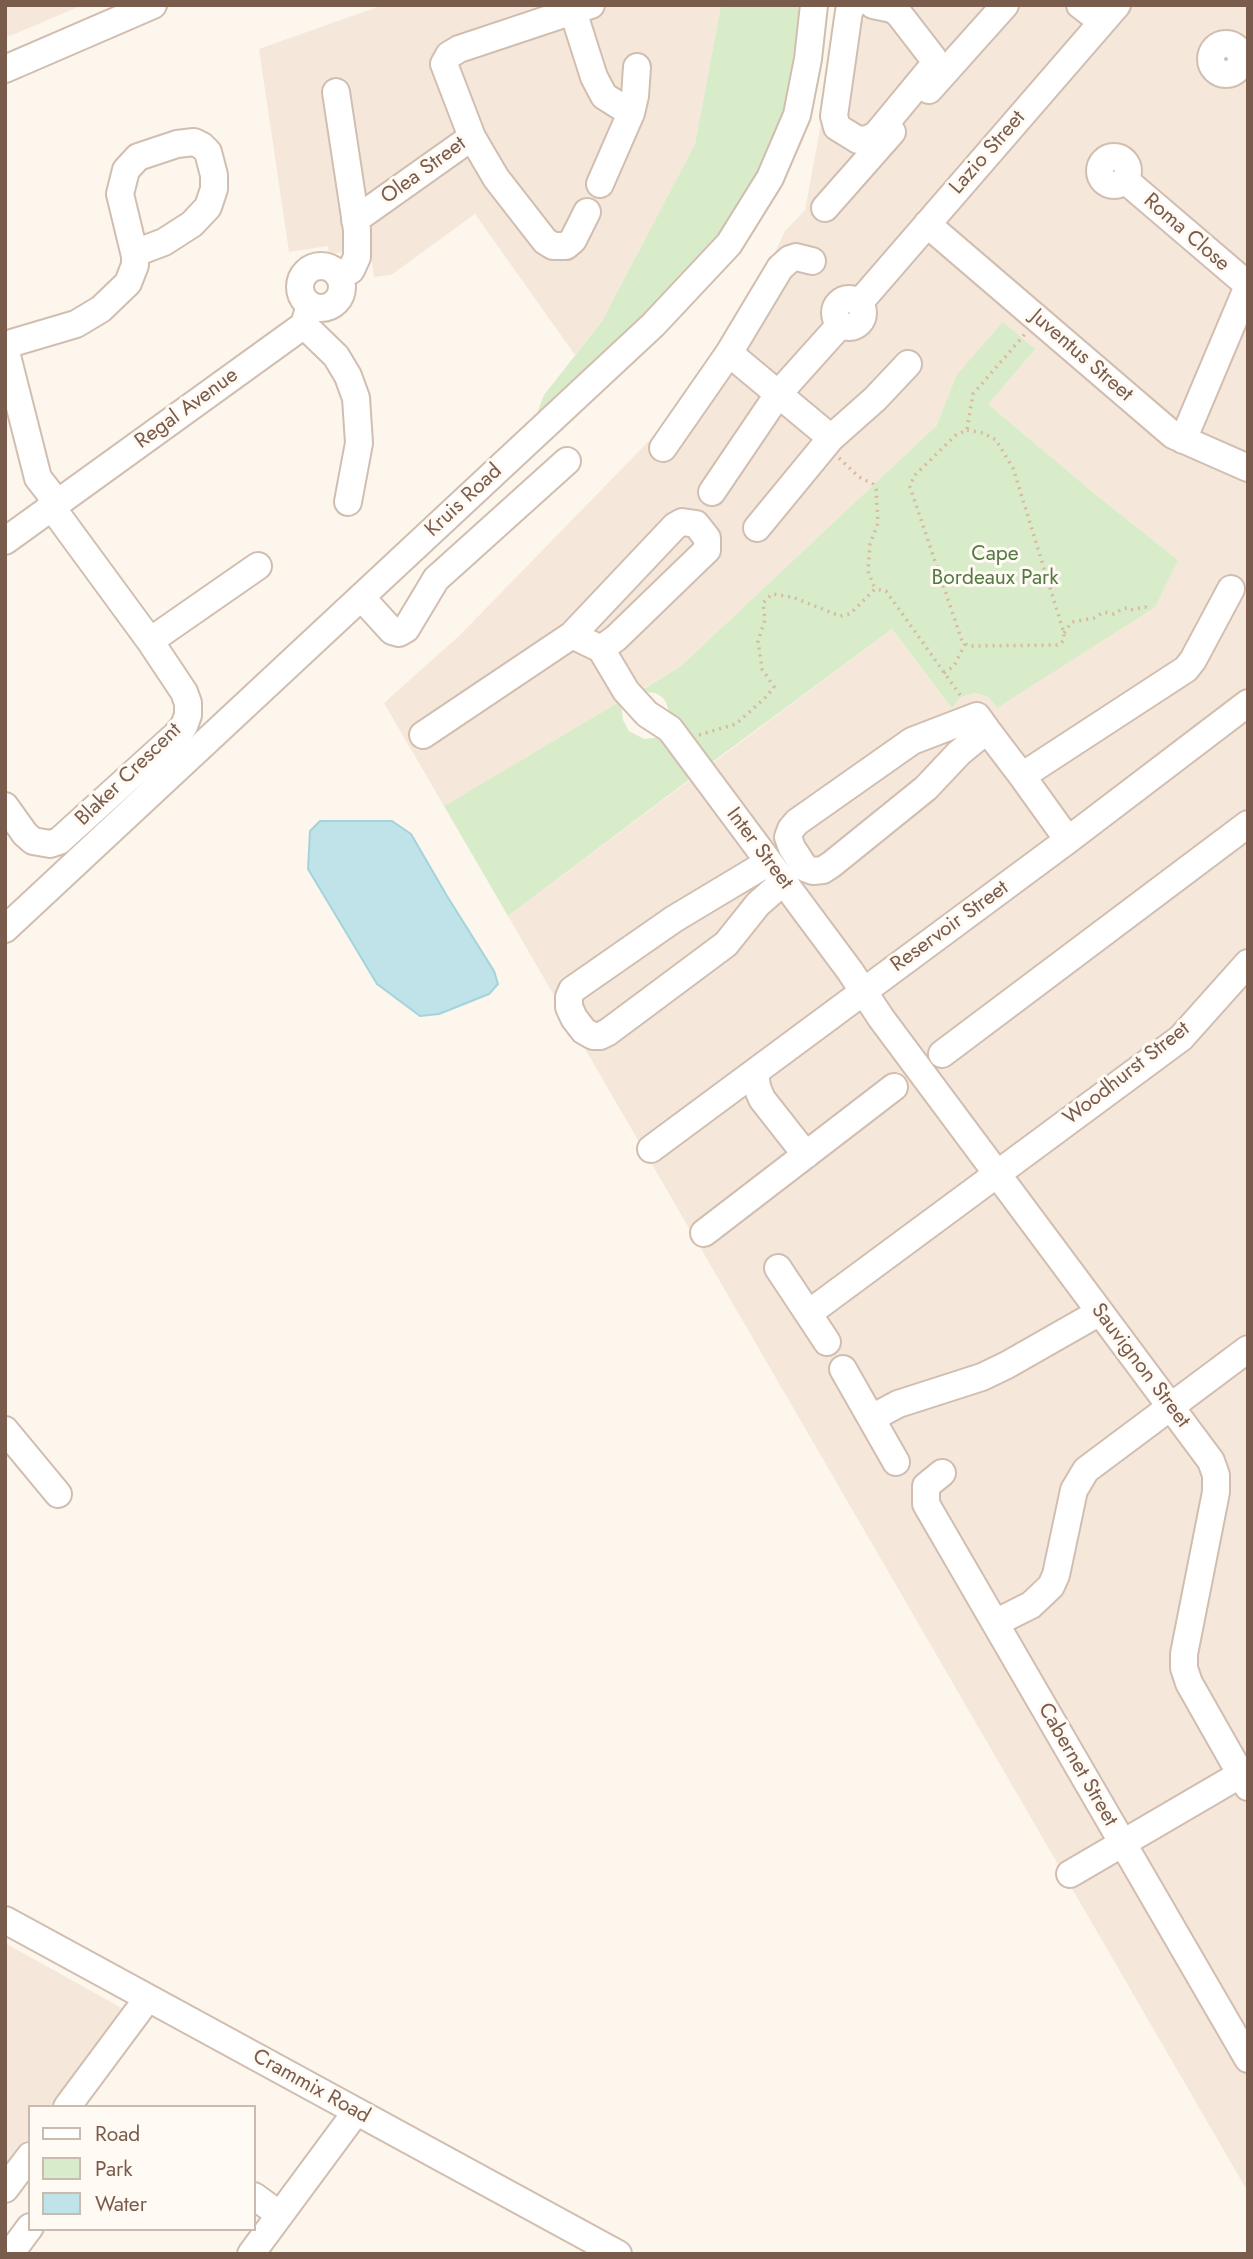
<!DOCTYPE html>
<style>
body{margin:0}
#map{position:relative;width:1253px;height:2259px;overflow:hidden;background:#fdf6ec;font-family:Jost,sans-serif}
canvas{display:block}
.frame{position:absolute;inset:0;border:7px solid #7a5c4d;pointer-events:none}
.legend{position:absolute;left:28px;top:2105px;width:228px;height:126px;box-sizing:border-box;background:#fffaf3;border:2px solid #cabbb1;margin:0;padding:9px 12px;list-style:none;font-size:21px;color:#7a5c4d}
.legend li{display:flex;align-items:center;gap:14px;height:35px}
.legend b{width:35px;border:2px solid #cabbb1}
</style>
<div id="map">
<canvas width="1253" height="2259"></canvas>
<div class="frame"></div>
<ul class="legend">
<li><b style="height:9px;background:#fff"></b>Road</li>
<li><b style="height:19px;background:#d8ecc9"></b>Park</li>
<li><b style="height:19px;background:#bfe3e8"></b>Water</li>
</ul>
</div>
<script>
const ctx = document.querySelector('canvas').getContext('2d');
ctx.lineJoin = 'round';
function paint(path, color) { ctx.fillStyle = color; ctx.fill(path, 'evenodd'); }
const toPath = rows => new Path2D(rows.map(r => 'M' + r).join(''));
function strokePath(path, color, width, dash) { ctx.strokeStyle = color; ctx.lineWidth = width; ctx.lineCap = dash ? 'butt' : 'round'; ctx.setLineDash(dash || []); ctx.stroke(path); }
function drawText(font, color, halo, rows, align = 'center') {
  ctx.font = font + ' Jost,sans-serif'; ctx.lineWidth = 6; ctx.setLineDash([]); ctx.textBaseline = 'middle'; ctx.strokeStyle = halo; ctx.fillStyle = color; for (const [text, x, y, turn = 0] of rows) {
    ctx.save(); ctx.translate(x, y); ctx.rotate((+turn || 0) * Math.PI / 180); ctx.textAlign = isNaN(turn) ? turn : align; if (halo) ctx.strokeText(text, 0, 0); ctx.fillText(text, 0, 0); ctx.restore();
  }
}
paint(toPath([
 [5,5,83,5,5,38],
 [383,5,721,5,695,144,602,321,575,355,475,214,391,275,374,277,370,249,329,254,328,246,289,252,259,49],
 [843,5,1248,5,1248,2192,508,916,892,629,952,708,961,697,975,693,988,697,997,708,1178,560,1095,494,987,403,1034,349,956,376,937,425,681,666,444,806,384,703,459,636,678,411,749,308,785,231,805,210],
 [5,1943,127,2011,56,2107,30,2107,30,2142,5,2175]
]), '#f5e8da');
paint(toPath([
 [721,5,798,5,800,52,777,141,707,256,540,417,537,413,544,395,602,321,695,144],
 [1003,322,1035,349,988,404,1095,494,1178,560,1155,607,997,708,988,697,975,693,961,697,952,708,892,629,707,766,670,715,666,702,662,697,655,693,640,691,681,666,937,425,956,376],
 [621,701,623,720,629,731,644,739,661,737,694,776,508,916,444,806]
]), '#d8ecc9');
const water = toPath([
 [320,821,392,821,411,834,447,896,494,971,498,984,489,994,439,1014,420,1016,377,984,308,869,310,831,320,821]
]);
paint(water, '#bfe3e8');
strokePath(water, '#a5d3da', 2);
const minor = toPath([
 [853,5,849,11,834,116,837,127,858,140,868,139,876,135,933,66,933,58,899,14,892,9,873,5],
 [1080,5,1102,22],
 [573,11,594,77,604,96,631,113],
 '1211 59a15 15 0 1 1 30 0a15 15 0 1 1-30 0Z',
 [5,69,153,5],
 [929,90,1005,5],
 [336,92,357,230,357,257,351,270,340,277],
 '1100 171a14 14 0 1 1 28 0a14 14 0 1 1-28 0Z',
 [1125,180,1248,285],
 [600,184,631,113,635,96,637,67],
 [825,208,892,132],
 [587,212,573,240,566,246,553,246,545,241,496,178,472,137,444,64,449,55,459,49,591,5],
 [355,220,472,137],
 [927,224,1173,435,1248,468],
 '300 287a21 21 0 1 1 42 0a21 21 0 1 1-42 0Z',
 '835 313a14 14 0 1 1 28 0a14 14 0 1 1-28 0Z',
 [860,302,1117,5],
 [304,325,336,356,348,376,356,398,359,443,348,502],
 [5,345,76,324,101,309,128,283,135,265,135,256,120,194,126,170,138,157,177,144,194,142,202,146,208,152,214,175,214,189,208,207,192,224,164,242,135,253],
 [5,348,38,478,49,492,59,517,150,641,184,692,188,703,188,715,184,726,176,735,59,841,50,844,33,841,25,834,5,806],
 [729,353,831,438],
 [1183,440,1248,286],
 [663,448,729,353,780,268,790,259,796,257,812,261],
 [712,492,779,393,840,325],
 [757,528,831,438,875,399,908,364],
 [5,541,304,325,310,305],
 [361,597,392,631,399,633,406,629,436,579,567,461],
 [572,635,601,649,626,691,647,714,670,729,850,971,881,1018,1211,1461,1216,1475,1216,1492,1184,1654,1184,1668,1189,1683,1248,1787],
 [150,641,258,566],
 [987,730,959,753,926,788,832,864,823,870,813,871,805,868,792,848,788,837,791,829,797,822,912,741,977,716,987,730,1022,776,1068,840],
 [423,735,572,635,675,526,682,522,696,524,707,538,707,550,616,638,601,649],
 [1022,776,1186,669,1193,660,1231,589],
 [769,862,674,919,572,990,569,997,569,1007,574,1018,584,1031,593,1036,600,1036,608,1032,726,944,758,904,783,882],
 [5,929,653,325,729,244,770,178,797,115,808,59,814,5],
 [942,1054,1248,824],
 [755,1072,757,1087,762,1099,806,1155],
 [651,1149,1068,840,1248,703],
 [704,1233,894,1087],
 [778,1268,827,1342],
 [809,1313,1181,1038,1248,963],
 [843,1369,896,1462],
 [872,1418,898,1404,982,1377,1007,1365,1100,1312],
 [5,1430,58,1494],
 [942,1473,926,1486,926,1504,1248,2059],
 [995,1623,1031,1605,1051,1586,1056,1575,1074,1490,1086,1470,1248,1349],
 [1070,1874,1248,1770],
 [5,1920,618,2254],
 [67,2107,148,1998],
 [5,2189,30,2156],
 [254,2196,280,2215],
 [10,2254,30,2227],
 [251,2254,356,2112]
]);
strokePath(minor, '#d1beb0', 30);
strokePath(toPath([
 [967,429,973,394,1025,334],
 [967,430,983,433,996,440,1013,468,1064,633,1064,640,1059,645,968,646,962,641,910,487,914,476,956,435,967,430],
 [839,458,859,477,873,484,876,489,878,523,870,544,868,571,875,589],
 [1064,633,1072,622,1094,618,1104,612,1114,614,1122,609,1127,608,1130,610,1145,607,1150,609],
 [944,673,954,666,965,644],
 [699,735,736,724,766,697,774,687,762,669,758,641,765,620,763,603,772,594,792,597,840,616,850,614,875,589,886,591,963,699]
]), '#d9b8a5', 3.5, [2, 5]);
strokePath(minor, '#fff', 26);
drawText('21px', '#7a5c4d', '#fffaf3', [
 ["Lazio Street",988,153,-49],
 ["Olea Street",424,171,-36],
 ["Roma Close",1186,233,41],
 ["Juventus Street",1081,356,41],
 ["Regal Avenue",187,409,-36],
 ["Kruis Road",464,501,-43],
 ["Blaker Crescent",129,775,-44],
 ["Inter Street",759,849,53],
 ["Reservoir Street",950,927,-36],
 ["Woodhurst Street",1127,1074,-38],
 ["Sauvignon Street",1140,1366,53],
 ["Cabernet Street",1077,1765,60],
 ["Crammix Road",311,2087,29]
]);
drawText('21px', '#537a41', '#fffaf3', [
 ["Cape",995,555],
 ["Bordeaux Park",995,579]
]);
</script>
